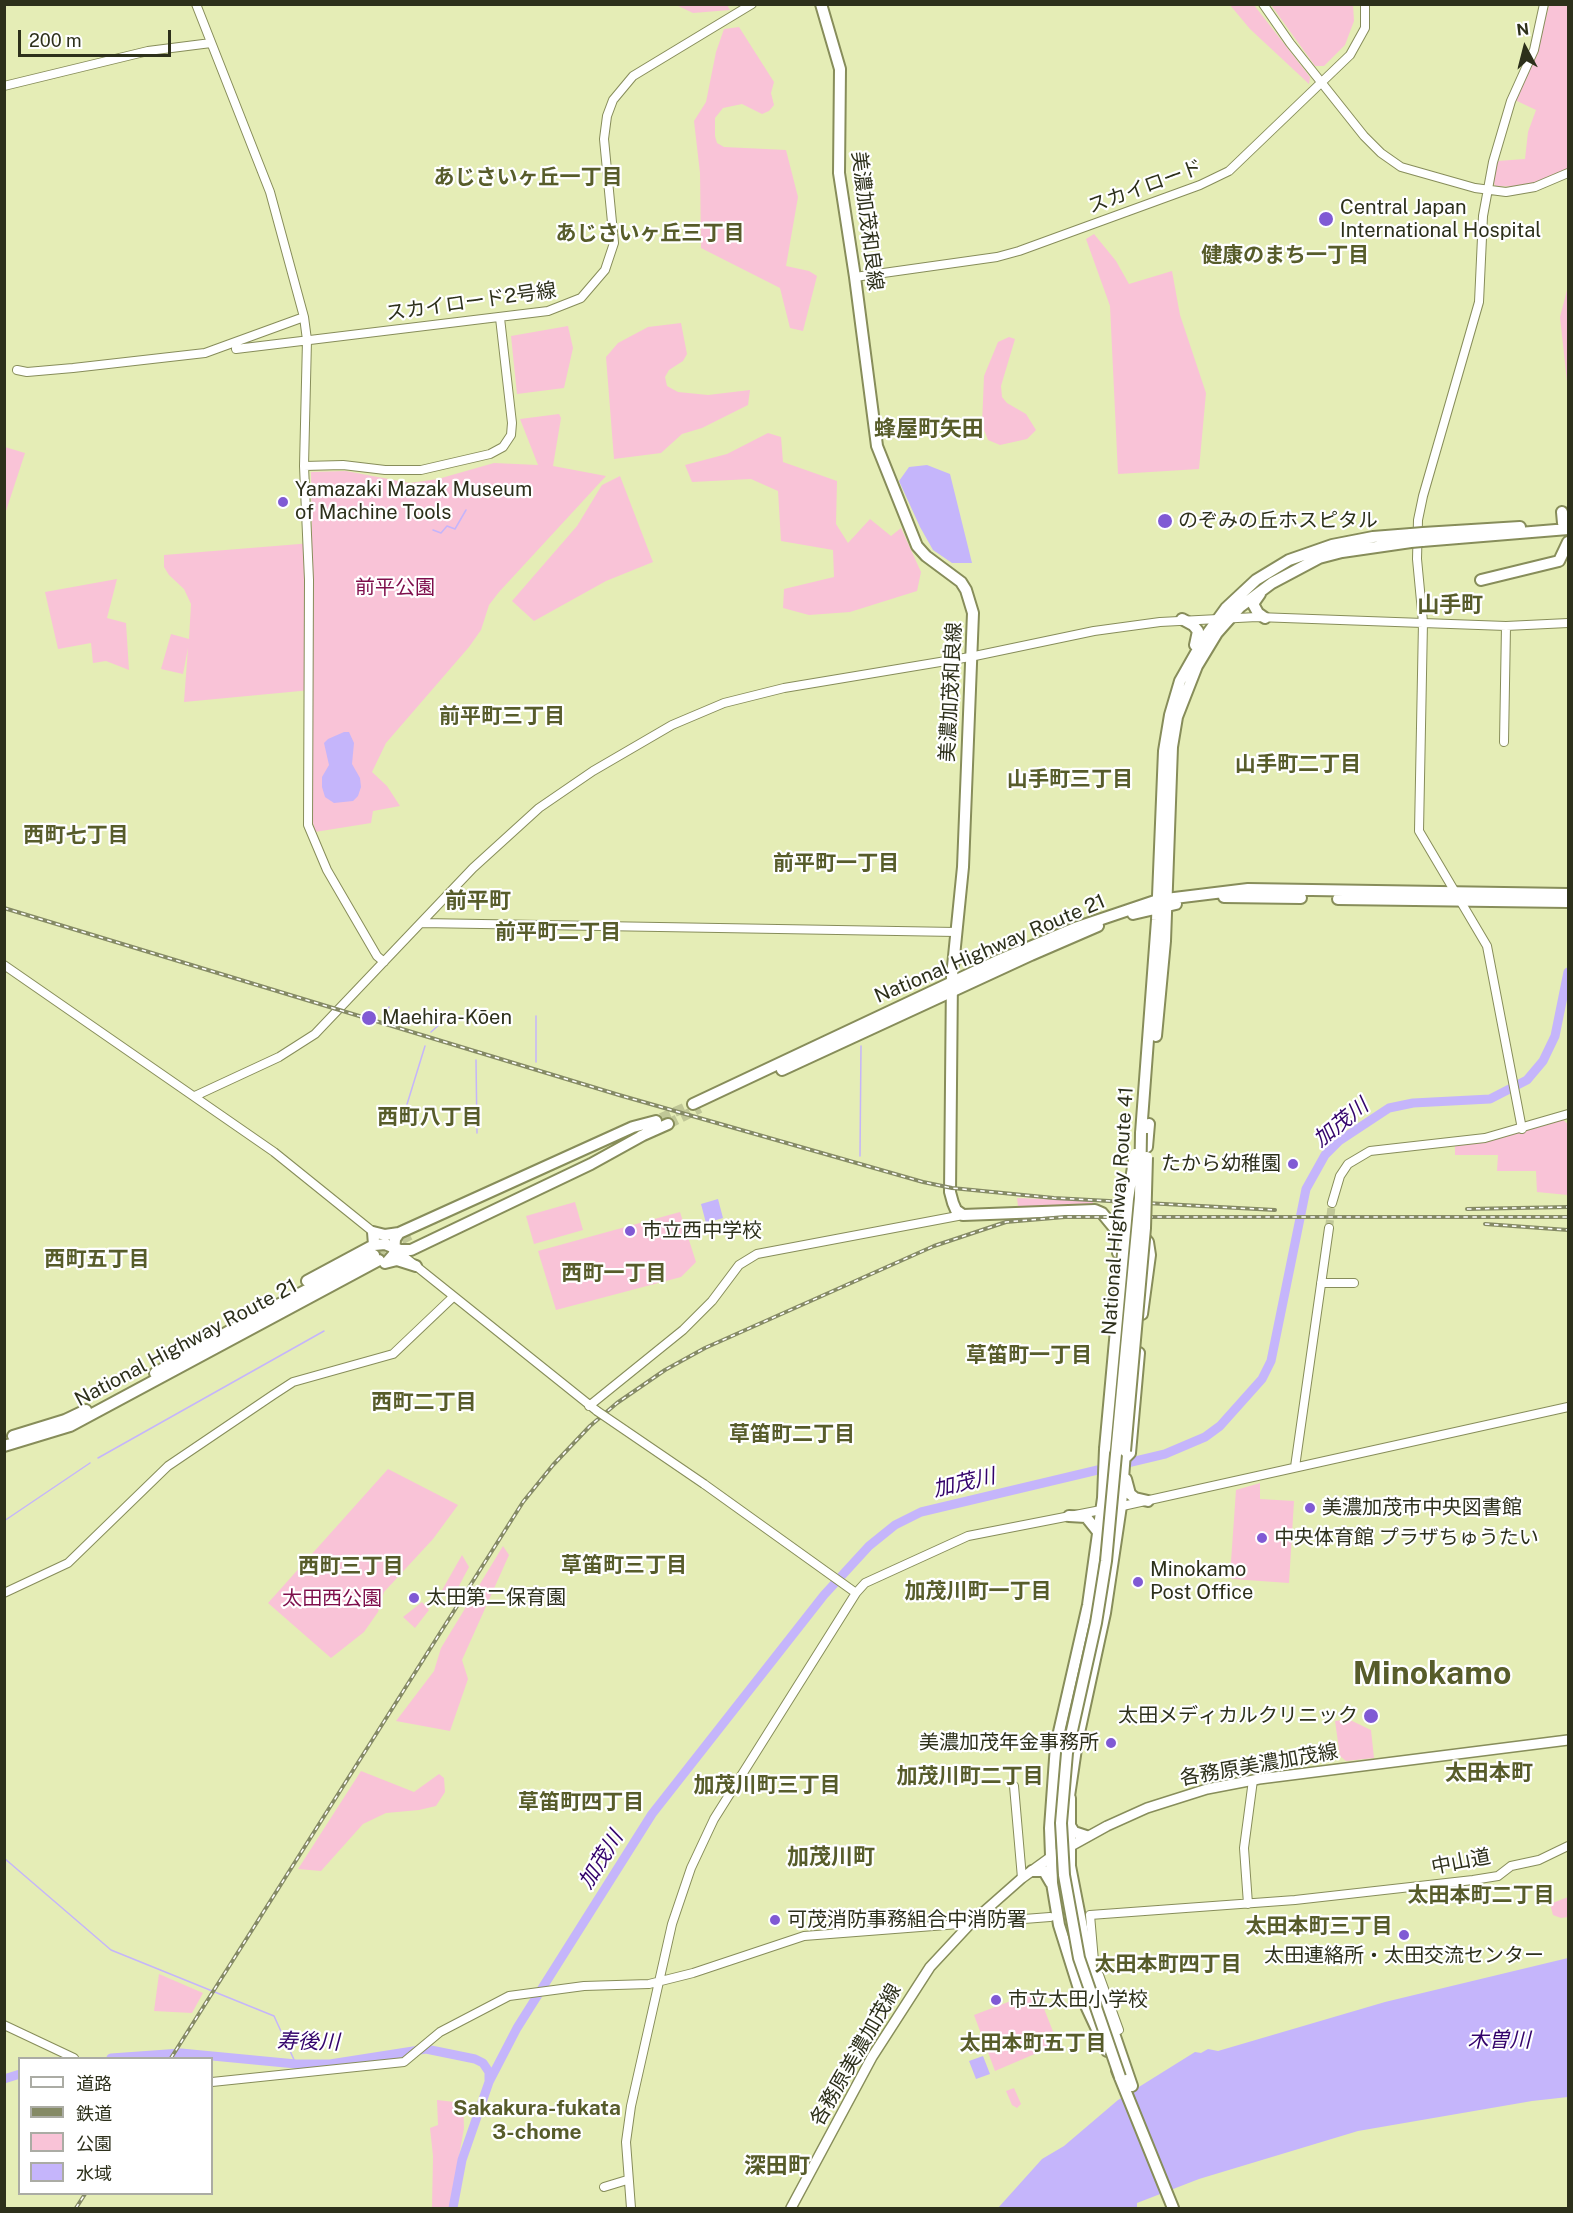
<!DOCTYPE html>
<meta charset="utf-8">
<style>
body{margin:0}
#map{position:relative;width:1573px;height:2213px;overflow:hidden;background:#e5edb6;font-family:"Public Sans","Noto Sans JP",sans-serif}
canvas{display:block}
.frame{position:absolute;inset:0;border:6px solid #2d301b;pointer-events:none}
.legend{position:absolute;left:18px;top:2057px;width:195px;height:138px;box-sizing:border-box;background:#fff;border:2px solid #abaca4;margin:0;padding:8px 10px;list-style:none;font-size:18px;color:#2d301b}
.legend li{display:flex;align-items:center;gap:12px;height:30px}
.legend b{width:30px;border:2px solid #abaca4}
.north{position:absolute;left:1495px;top:18px;width:60px;height:60px;-webkit-text-stroke:4px #fff;paint-order:stroke;rotate:353deg;font-size:16px;font-weight:700;line-height:24px;text-align:center;color:#2d301b}
.north::after{content:'';display:block;margin:auto;width:21px;height:27px;background:#2d301b;clip-path:polygon(50% 0,100% 100%,50% 72%,0 100%)}
.scale{position:absolute;left:18px;top:30px;width:153px;height:27px;box-sizing:border-box;border:3px solid #2d301b;border-top:0;padding-left:8px;font-size:18px;line-height:21px;white-space:nowrap;color:#2d301b;-webkit-text-stroke:4px #fff;paint-order:stroke}
</style>
<div id="map">
<canvas width="1573" height="2213"></canvas>
<div class="frame"></div>
<ul class="legend">
<li><b style="height:8px;background:#fff"></b>道路</li>
<li><b style="height:8px;background:#858a65"></b>鉄道</li>
<li><b style="height:16px;background:#f9c3d7"></b>公園</li>
<li><b style="height:16px;background:#c5b5fb"></b>水域</li>
</ul>
<div class="north">N</div>
<div class="scale">200 m</div>
</div>
<script>
const ctx = document.querySelector('canvas').getContext('2d');
ctx.lineJoin = 'round';
function paint(path, color) { ctx.fillStyle = color; ctx.fill(path, 'evenodd'); }
const toPath = rows => new Path2D(rows.map(r => 'M' + r).join(''));
function strokePath(path, color, width, dash) { ctx.strokeStyle = color; ctx.lineWidth = width; ctx.lineCap = dash ? 'butt' : 'round'; ctx.setLineDash(dash || []); ctx.stroke(path); }
function drawText(font, color, halo, rows, align = 'center') {
  ctx.font = font + ' "Public Sans","Noto Sans JP",sans-serif'; ctx.lineWidth = 4.5; ctx.setLineDash([]); ctx.textBaseline = 'middle'; ctx.strokeStyle = halo; ctx.fillStyle = color; for (const [text, x, y, turn = 0] of rows) {
    ctx.save(); ctx.translate(x, y); ctx.rotate((+turn || 0) * Math.PI / 180); ctx.textAlign = isNaN(turn) ? turn : align; if (halo) ctx.strokeText(text, 0, 0); ctx.fillText(text, 0, 0); ctx.restore();
  }
}
paint(toPath([
 [676,5,727,5,730,10,693,13],
 [1230,5,1254,5,1310,77,1309,84,1250,29],
 [1271,5,1353,5,1354,21,1345,45,1324,66,1315,66],
 [1568,5,1568,172,1523,187,1495,186,1492,178,1497,161,1525,159,1528,132,1536,110,1517,101,1515,97,1536,53,1549,6],
 [739,27,774,82,771,93,774,105,769,111,762,114,742,104,723,108,715,118,715,136,717,143,724,147,786,150,798,197,786,266,809,271,817,276,803,331,790,328,780,288,701,248,700,173,694,121,706,102,716,52,724,29],
 [1094,234,1116,261,1129,284,1172,271,1180,315,1206,393,1199,469,1118,474,1110,306,1086,239],
 [1568,286,1568,391,1560,317],
 [681,323,687,354,683,361,669,370,665,377,667,386,678,392,708,395,750,390,748,405,702,428,682,434,661,453,614,459,606,357,618,343,648,327],
 [568,326,573,348,564,388,517,394,511,336],
 [1009,337,1015,339,1001,386,1002,397,1007,403,1026,414,1036,430,1027,439,1000,445,988,440,982,425,984,376,998,342],
 [559,414,561,418,553,466,606,476,499,592,489,605,481,630,469,647,386,743,372,772,387,786,400,806,373,811,371,823,315,832,311,813,311,690,184,702,188,648,183,674,161,669,171,634,189,639,191,604,184,589,169,575,164,567,164,555,312,543,311,472,346,471,410,483,438,479,494,463,538,465,520,419],
 [768,433,781,437,783,462,837,481,836,524,848,543,870,519,891,536,901,528,921,572,917,591,850,612,809,615,783,608,784,589,834,577,833,550,781,541,778,491,751,479,692,482,685,465,727,454],
 [5,447,25,453,5,514,4,447],
 [620,476,653,562,606,581,534,621,512,601,577,526,602,485],
 [117,579,107,618,126,623,129,670,106,661,93,663,91,643,58,649,45,592],
 [1563,1120,1568,1124,1568,1195,1537,1192,1536,1171,1497,1171,1498,1155,1455,1155,1455,1145,1490,1140],
 [1017,1198,1093,1201,1093,1206,1018,1206],
 [575,1202,583,1230,534,1244,526,1216],
 [680,1212,696,1262,681,1277,556,1310,538,1251],
 [388,1469,458,1505,433,1539,384,1592,378,1612,364,1632,331,1658,268,1603],
 [1260,1483,1260,1499,1294,1501,1289,1583,1232,1579,1230,1576,1236,1490],
 [503,1546,509,1555,462,1660,468,1679,450,1731,396,1721,434,1671,441,1648],
 [462,1555,469,1567,452,1599,441,1592],
 [422,1602,429,1610,415,1628,403,1617],
 [1348,1719,1371,1730,1374,1758,1346,1761,1340,1756,1335,1721],
 [361,1771,414,1792,439,1774,444,1778,445,1792,436,1806,419,1810,386,1813,363,1824,321,1871,298,1869],
 [1568,1897,1568,1917,1561,1918,1553,1915,1550,1904],
 [159,1974,203,1993,192,2013,154,2011],
 [1037,1991,1058,2044,995,2071,974,2015],
 [1014,2088,1021,2104,1017,2108,1012,2105,1006,2091],
 [437,2100,463,2103,464,2128,450,2208,432,2208,433,2156,430,2128,438,2125]
]), '#f9c3d7');
paint(toPath([
 [927,465,950,474,972,563,952,563,933,550,920,527,899,481,909,467],
 [344,732,349,732,354,743,352,764,360,778,361,787,358,796,353,801,334,803,325,797,322,787,322,777,329,765,324,743,328,739],
 [718,1199,723,1218,706,1223,701,1204],
 [1568,1958,1568,2097,1532,2101,1358,2131,1199,2179,1137,2203,1137,2208,998,2208,1042,2159,1064,2146,1118,2100,1195,2052,1201,2053,1208,2049,1218,2051,1385,2002],
 [983,2056,990,2074,976,2079,969,2061]
]), '#c5b5fb');
strokePath(toPath([
 [433,530,441,533,447,526,455,529,466,510],
 [385,1019,389,1007],
 [431,1032,450,1015],
 [476,1060,477,1133],
 [536,1062,536,1016],
 [404,1114,425,1046],
 [860,1156,861,1046],
 [98,1458,324,1331],
 [4,1521,90,1463],
 [4,1858,111,1950,274,2016,296,2064]
]), '#c5b5fb', 1.5);
strokePath(toPath([
 [111,2058,181,2053,296,2064,330,2064,426,2049,475,2059,483,2063,489,2072,489,2080],
 [4,2079,20,2074],
 [453,2208,462,2160,489,2082,517,2028,652,1814,824,1595,869,1546,895,1525,921,1512,1165,1454,1205,1437,1220,1426,1262,1379,1271,1361,1306,1189,1325,1155,1339,1141,1389,1108,1413,1103,1490,1099,1527,1080,1543,1061,1555,1036,1568,972]
]), '#c5b5fb', 9);
strokePath(toPath([
 [1329,1228,1332,1203]
]), '#c0c797', 8, [8, 4]);
strokePath(toPath([
 [661,1118,693,1104],
 [668,1124,700,1108],
 [375,1254,410,1235]
]), '#c0c797', 10, [10, 5]);
const tertiary = toPath([
 [196,4,270,192,304,317,307,340,304,466,309,580,308,825,327,870,377,956,384,962],
 [1263,4,1290,43,1364,136,1381,153,1401,167,1475,188,1506,192,1535,187,1568,173],
 [4,86,148,51,211,43],
 [855,277,997,257,1019,251,1200,185,1229,171,1350,55,1365,28,1365,4],
 [236,349,548,311,581,298,605,270,614,243,604,139,607,116,613,100,633,76,752,4],
 [17,370,27,372,73,368,205,353,304,317],
 [304,466,343,465,385,470,421,470,490,454,503,447,511,435,512,423,500,318],
 [1504,742,1506,626],
 [422,923,956,932],
 [4,965,274,1152,377,1235],
 [195,1096,279,1057,315,1034,473,868,539,808,593,771,672,725,724,703,784,688,970,657,1094,631,1160,622,1257,617,1506,626,1568,623],
 [1522,1129,1487,946,1419,831,1423,622,1417,559,1418,520,1423,496,1479,302,1483,216,1493,162,1511,101,1534,50,1544,4],
 [1332,1203,1340,1176,1348,1164,1370,1151,1485,1138,1568,1114],
 [396,1250,597,1411],
 [1321,1283,1354,1283],
 [589,1406,683,1330,712,1301,739,1265,757,1254,963,1215],
 [1295,1467,1329,1228],
 [704,1484,856,1593],
 [1118,1507,1568,1407],
 [4,1593,68,1563,168,1466,273,1395,293,1382,393,1354,453,1297],
 [1014,1786,1022,1878],
 [1248,1904,1244,1848,1253,1780],
 [1094,1961,1090,1915,1295,1900,1473,1880,1498,1876,1511,1866,1539,1860,1568,1846],
 [1099,1975,1119,2030],
 [4,2025,74,2058],
 [212,2082,404,2062,440,2032,509,1996,584,1986,649,1984,693,1973,804,1936,1050,1917],
 [604,2187,627,2180],
 [631,2208,626,2142,631,2106,672,1924,691,1868,714,1819,856,1593,865,1583,968,1536,1106,1509]
]);
const secondary = toPath([
 [791,2208,872,2057,930,1967,971,1923,1022,1878,1051,1857,1107,1826,1147,1808,1207,1789,1259,1779,1568,1740]
]);
const primary = toPath([
 [821,4,840,69,839,173,855,277,877,446,917,546,926,556,961,582,966,590,973,613,963,867,952,976,950,1192,953,1203,956,1210,963,1215,1095,1210,1102,1213,1116,1230]
]);
const trunk = toPath([
 [1562,512,1563,523],
 [1423,533,1520,527],
 [1422,541,1568,529],
 [1481,580,1559,561,1568,542],
 [1260,594,1253,604,1258,613,1265,618],
 [1182,619,1193,625,1198,631,1195,645],
 [1224,897,1301,898],
 [1338,899,1568,902],
 [1133,914,1176,904],
 [1156,1036,1165,941,1172,747,1177,717,1197,666,1217,633,1240,607,1272,583,1319,558,1342,552,1411,542],
 [782,1070,1031,955,1098,926],
 [693,1104,999,960,1075,928,1158,900,1248,889,1568,894],
 [1141,1133,1157,920,1164,751,1170,715,1180,681,1205,637,1226,608,1256,580,1289,560,1332,545,1373,537,1411,534],
 [641,1136,668,1124],
 [1147,1147,1149,1124],
 [374,1245,385,1244,400,1250,411,1250,591,1164,647,1133],
 [1118,1253,1119,1234,1116,1230,1142,1235,1148,1242,1150,1255,1142,1314],
 [387,1262,394,1254,395,1239,399,1233,633,1127,656,1121],
 [385,1263,397,1260,416,1266],
 [307,1281,374,1245,373,1232,385,1235,399,1233],
 [155,1373,245,1322,374,1255],
 [13,1436,65,1420,86,1410],
 [4,1446,70,1426,379,1260],
 [1105,1449,1103,1498,1088,1605,1056,1745,1050,1828,1052,1883,1059,1925,1081,1995,1107,2051],
 [1125,1458,1130,1453,1139,1353],
 [1126,1479,1130,1494,1135,1498,1148,1501],
 [1069,1516,1086,1517,1098,1532],
 [1070,1798,1070,1866,1088,1958,1132,2086],
 [1068,1803,1077,1742,1105,1613,1121,1506,1125,1452],
 [1069,1824,1074,1832,1086,1836],
 [1032,1871,1044,1871,1051,1883],
 [1117,2070,1173,2208]
]);
strokePath(tertiary, '#878d5a', 10);
strokePath(secondary, '#878d5a', 12);
strokePath(primary, '#878d5a', 14);
strokePath(trunk, '#878d5a', 14);
strokePath(tertiary, '#fff', 8);
strokePath(secondary, '#fff', 9);
strokePath(primary, '#fff', 10);
strokePath(trunk, '#fff', 10);
const rail = toPath([
 [4,908,619,1095,923,1182,952,1188,1054,1198,1275,1210],
 [1467,1209,1568,1207],
 [1485,1224,1568,1230],
 [171,2058,523,1502,553,1465,590,1426,617,1403,665,1370,705,1348,934,1246,1006,1222,1065,1217,1568,1217],
 [76,2208,85,2194]
]);
strokePath(rail, '#858a65', 4);
strokePath(rail, '#fff', 1.5, [4.5]);
const tertiaryBridge = toPath([
 [597,1411,704,1484]
]);
const trunkBridge = toPath([
 [1411,534,1423,533],
 [1411,542,1422,541],
 [1105,1449,1128,1199,1135,1154],
 [1125,1451,1145,1228,1147,1157],
 [1120,2077,1079,1958,1064,1875,1061,1823,1067,1753,1096,1623,1106,1561,1140,1198,1141,1133]
]);
strokePath(tertiaryBridge, '#878d5a', 10, []);
strokePath(trunkBridge, '#878d5a', 14, []);
strokePath(tertiaryBridge, '#fff', 8);
strokePath(trunkBridge, '#fff', 10);
for (const [x, y, r, color] of [
 [1326,219,8,"#805ad4"],
 [283,502,6,"#805ad4"],
 [1165,521,8,"#805ad4"],
 [369,1018,8,"#805ad4"],
 [1293,1164,6,"#805ad4"],
 [630,1231,6,"#805ad4"],
 [1310,1508,6,"#805ad4"],
 [1262,1538,6,"#805ad4"],
 [1138,1582,6,"#805ad4"],
 [414,1598,6,"#805ad4"],
 [1371,1716,8,"#805ad4"],
 [1111,1743,6,"#805ad4"],
 [775,1920,6,"#805ad4"],
 [1404,1935,6,"#805ad4"],
 [996,2000,6,"#805ad4"]
]) { const dot = new Path2D(); dot.arc(x, y, r, 0, 2 * Math.PI); ctx.fillStyle = color; ctx.fill(dot); strokePath(dot, '#fff', 2); }
drawText('20px', '#2d301b', '#fff', [
 ["スカイロード",1145,187,-20],
 ["美濃加茂和良線",867,221,83],
 ["スカイロード2号線",471,302,-8],
 ["美濃加茂和良線",951,692,-87],
 ["National Highway Route 21",990,949,-23],
 ["National Highway Route 41",1118,1211,-86],
 ["National Highway Route 21",186,1343,-28],
 ["各務原美濃加茂線",1259,1765,-10],
 ["中山道",1461,1862,-11],
 ["各務原美濃加茂線",856,2055,-60]
]);
drawText('20px', '#2d301b', '#fff', [
 ["Central Japan",1340,208],
 ["International Hospital",1340,231],
 ["Yamazaki Mazak Museum",295,490],
 ["of Machine Tools",295,513],
 ["のぞみの丘ホスピタル",1178,521],
 ["Maehira-Kōen",382,1018],
 ["たから幼稚園",1281,1164,"right"],
 ["市立西中学校",642,1231],
 ["美濃加茂市中央図書館",1322,1508],
 ["中央体育館 プラザちゅうたい",1274,1538],
 ["Minokamo",1150,1570],
 ["Post Office",1150,1593],
 ["太田第二保育園",426,1598],
 ["太田メディカルクリニック",1358,1716,"right"],
 ["美濃加茂年金事務所",1099,1743,"right"],
 ["可茂消防事務組合中消防署",787,1920],
 ["太田連絡所・太田交流センター",1404,1956,"center"],
 ["市立太田小学校",1008,2000]
], 'left');
drawText('20px', '#7e0e4b', '#fff', [
 ["前平公園",395,588],
 ["太田西公園",332,1599]
]);
drawText('bold 21px', '#575c2a', '#fff', [
 ["あじさいヶ丘一丁目",528,178],
 ["あじさいヶ丘三丁目",650,234],
 ["健康のまち一丁目",1285,256],
 ["前平町三丁目",502,717],
 ["山手町二丁目",1298,765],
 ["山手町三丁目",1070,780],
 ["西町七丁目",76,836],
 ["前平町一丁目",836,864],
 ["前平町二丁目",558,933],
 ["西町八丁目",430,1118],
 ["西町五丁目",97,1260],
 ["西町一丁目",614,1274],
 ["草笛町一丁目",1029,1356],
 ["西町二丁目",424,1403],
 ["草笛町二丁目",792,1435],
 ["草笛町三丁目",624,1566],
 ["西町三丁目",351,1567],
 ["加茂川町一丁目",978,1592],
 ["加茂川町二丁目",970,1777],
 ["加茂川町三丁目",767,1786],
 ["草笛町四丁目",581,1803],
 ["太田本町二丁目",1481,1896],
 ["太田本町三丁目",1319,1927],
 ["太田本町四丁目",1168,1965],
 ["太田本町五丁目",1033,2044],
 ["Sakakura-fukata",537,2109],
 ["3-chome",537,2133]
]);
drawText('italic 21px', '#33036b', '#fff', [
 ["加茂川",1341,1123,-39],
 ["加茂川",964,1483,-13],
 ["加茂川",601,1860,-58],
 ["木曽川",1499,2041],
 ["寿後川",308,2042,1]
]);
drawText('bold 22px', '#575c2a', '#fff', [
 ["蜂屋町矢田",929,429],
 ["山手町",1450,605],
 ["前平町",478,901],
 ["太田本町",1489,1773],
 ["加茂川町",831,1857],
 ["深田町",777,2166]
]);
drawText('bold 32px', '#575c2a', '#fff', [
 ["Minokamo",1432,1674]
]);
</script>
